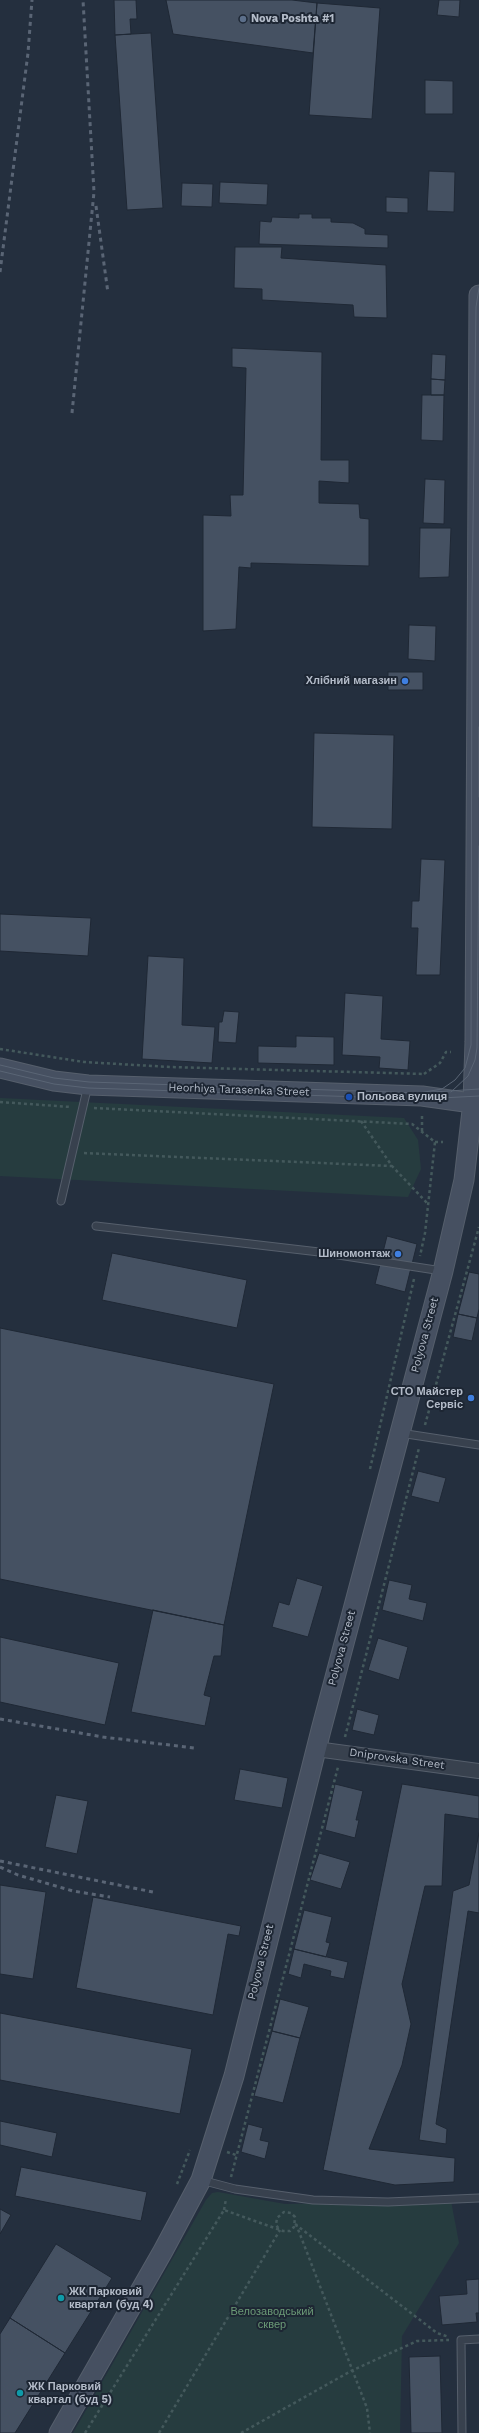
<!DOCTYPE html>
<meta charset="utf-8">
<style>
body{margin:0}
canvas{display:block;background:#242f3e}
</style>
<canvas width="479" height="2433"></canvas>
<script>
const ctx = document.querySelector('canvas').getContext('2d');
ctx.lineJoin = 'round';
function paint(path, color) { ctx.fillStyle = color; ctx.fill(path, 'evenodd'); }
const toPath = rows => new Path2D(rows.map(r => 'M' + r).join(''));
function strokePath(path, color, width, dash) { ctx.strokeStyle = color; ctx.lineWidth = width; ctx.lineCap = dash ? 'butt' : 'round'; ctx.setLineDash(dash || []); ctx.stroke(path); }
function drawText(font, color, halo, rows, align = 'center') {
  ctx.font = font + ' "Work Sans",sans-serif'; ctx.lineWidth = 4; ctx.setLineDash([]); ctx.textBaseline = 'middle'; ctx.strokeStyle = halo; ctx.fillStyle = color; for (const [text, x, y, turn = 0] of rows) {
    ctx.save(); ctx.translate(x, y); ctx.rotate((+turn || 0) * Math.PI / 180); ctx.textAlign = isNaN(turn) ? turn : align; if (halo) ctx.strokeText(text, 0, 0); ctx.fillText(text, 0, 0); ctx.restore();
  }
}
paint(toPath([
 [0,1098,404,1118,418,1140,421,1169,408,1197,0,1176],
 [218,2192,285,2204,451,2201,459,2243,402,2336,400,2433,73,2433,206,2200,212,2193]
]), '#263c3f');
const building = toPath([
 [114,0,136,0,137,19,130,19,131,34,115,35,114,0],
 [166,0,292,0,317,3,313,53,173,34,166,0],
 [439,0,460,0,459,17,437,15,439,0],
 [317,3,380,8,372,119,309,115,317,3],
 [151,33,163,208,127,210,115,35,151,33],
 [425,80,453,81,453,114,425,114,425,80],
 [429,171,455,172,454,212,427,211,429,171],
 [220,182,268,184,267,205,219,203,220,182],
 [182,183,213,184,212,207,181,206,182,183],
 [386,197,408,198,408,213,386,212,386,197],
 [299,214,312,214,312,218,331,218,331,222,353,223,365,229,365,234,388,235,388,248,259,244,260,221,271,222,272,217,299,218,299,214],
 [235,247,282,247,281,258,386,265,387,318,354,317,353,305,262,300,262,289,234,288,235,247],
 [232,348,322,352,321,460,349,460,349,483,319,481,319,503,359,504,360,518,369,519,369,566,251,563,251,568,239,567,236,629,203,631,203,515,231,516,230,495,243,495,246,368,232,367,232,348],
 [432,354,446,355,445,380,431,379,432,354],
 [431,379,445,380,444,395,431,395,431,379],
 [422,395,444,395,443,441,421,440,422,395],
 [425,479,445,480,444,524,423,523,425,479],
 [420,528,451,528,449,577,419,578,420,528],
 [409,625,436,626,435,661,408,659,409,625],
 [388,672,423,672,423,690,388,690,388,672],
 [314,733,394,735,392,829,312,827,314,733],
 [421,859,445,860,440,975,416,975,418,928,411,928,412,901,419,901,421,859],
 [0,914,91,918,88,956,0,951,0,914],
 [148,956,184,958,182,1025,215,1027,212,1063,142,1059,148,956],
 [345,993,383,996,381,1039,410,1041,408,1070,379,1068,380,1057,342,1055,345,993],
 [224,1011,239,1012,236,1043,218,1042,219,1022,222,1022,224,1011],
 [296,1036,334,1037,334,1065,258,1063,258,1046,296,1047,296,1036],
 [387,1236,417,1244,405,1292,375,1284,387,1236],
 [112,1253,247,1280,237,1328,102,1300,112,1253],
 [469,1272,479,1274,479,1309,477,1318,458,1314,469,1272],
 [458,1314,477,1318,472,1341,453,1337,458,1314],
 [0,1328,274,1384,224,1625,0,1579,0,1328],
 [418,1471,446,1478,439,1503,411,1496,418,1471],
 [297,1578,323,1586,308,1637,272,1627,279,1602,289,1605,297,1578],
 [389,1580,412,1585,409,1599,427,1603,423,1621,382,1610,389,1580],
 [153,1610,224,1625,221,1656,214,1656,204,1695,211,1697,205,1726,131,1712,153,1610],
 [0,1637,119,1663,105,1725,0,1702,0,1637],
 [378,1638,408,1647,399,1680,368,1670,378,1638],
 [357,1709,379,1715,374,1735,352,1730,357,1709],
 [240,1769,288,1778,282,1808,234,1800,240,1769],
 [335,1784,363,1791,356,1820,359,1820,355,1838,325,1830,335,1784],
 [402,1784,479,1796,479,1819,445,1814,442,1886,425,1886,402,1984,411,2024,402,2065,369,2149,455,2158,454,2182,395,2185,323,2170,402,1784],
 [56,1795,88,1801,77,1854,45,1847,56,1795],
 [479,1833,479,1913,468,1911,436,2124,447,2129,446,2144,419,2140,453,1891,469,1885,479,1833],
 [319,1853,350,1862,341,1889,310,1880,319,1853],
 [0,1885,46,1892,33,1979,0,1974,0,1885],
 [93,1897,241,1926,239,1936,228,1934,213,2015,76,1988,93,1897],
 [304,1910,332,1917,326,1942,330,1943,326,1957,294,1949,304,1910],
 [294,1949,348,1962,344,1979,330,1976,331,1971,304,1964,301,1978,288,1974,294,1949],
 [280,1999,309,2007,300,2038,272,2031,280,1999],
 [0,2013,192,2049,180,2114,0,2080,0,2013],
 [272,2031,300,2038,283,2103,254,2096,272,2031],
 [0,2121,57,2133,52,2157,0,2145,0,2121],
 [248,2124,263,2128,260,2140,269,2142,265,2159,241,2152,248,2124],
 [21,2167,147,2192,141,2221,15,2196,21,2167],
 [0,2209,11,2215,0,2234,0,2209],
 [56,2244,112,2278,65,2353,10,2318,56,2244],
 [479,2279,479,2313,476,2313,477,2322,442,2325,439,2296,467,2294,466,2280,479,2279],
 [10,2318,65,2353,15,2433,0,2433,0,2334,10,2318],
 [440,2356,442,2433,411,2433,409,2357,440,2356]
]);
paint(building, '#455162');
strokePath(building, '#1f2835', 1);
const service = toPath([
 [61,1201,88,1085],
 [96,1226,319,1252,442,1271],
 [400,1433,479,1445],
 [201,2180,235,2189,313,2200,388,2202,479,2198],
 [462,2433,461,2340,479,2339]
]);
const minor = toPath([
 [316,1749,479,1771]
]);
const secondary = toPath([
 [0,1068,54,1081,88,1085,422,1096,479,1104],
 [59,2433,163,2251,201,2180,234,2076,321,1730,443,1271,464,1180,473,1102,475,1042,479,295]
]);
strokePath(service, '#565f6c', 9);
strokePath(minor, '#565f6c', 16);
strokePath(secondary, '#565f6c', 21);
strokePath(toPath([
 [0,1049,84,1062,170,1067,424,1074],
 [424,1074,440,1063,446,1052,451,1052],
 [0,1102,71,1107],
 [94,1108,412,1124,435,1142,425,1233,420,1256],
 [361,1121,392,1166,428,1204],
 [422,1131,422,1116],
 [435,1142,443,1142],
 [84,1153,392,1166],
 [425,1425,479,1227],
 [370,1469,414,1279],
 [345,1737,419,1448],
 [227,2152,236,2155],
 [231,2177,338,1767],
 [177,2184,190,2150],
 [224,2210,226,2199],
 [295,2224,437,2333,449,2337],
 [296,2224,367,2408,370,2433],
 [85,2433,224,2210,283,2231,290,2231,294,2227,295,2217,291,2213,284,2212,277,2218,276,2225,280,2230],
 [159,2433,280,2230],
 [241,2433,351,2371,417,2341,449,2340]
]), '#44595c', 2.5, [3, 3]);
strokePath(service, '#38414e', 7);
strokePath(minor, '#38414e', 14);
strokePath(secondary, '#465061', 19);
strokePath(toPath([
 [479,727,479,797],
 [0,1065,54,1078,89,1082,419,1093,479,1089],
 [0,1071,54,1084,88,1088,422,1099,479,1096],
 [451,1092,468,1076,475,1060,477,1048,479,846],
 [419,1093,442,1089,455,1080,465,1068,471,1045,472,597,476,307,479,288]
]), '#5a6575', 1);
strokePath(toPath([
 [96,206,108,293],
 [0,272,28,53,32,0],
 [72,413,94,192,83,0],
 [0,1719,103,1737,194,1748],
 [0,1861,153,1892],
 [0,1867,18,1875,73,1891,110,1897]
]), '#5a6575', 3, [4, 4]);
for (const [x, y, r, color] of [
 [243,19,4,"#5c6f8a"],
 [405,681,4,"#3f7fe0"],
 [349,1097,4,"#1a4fb4"],
 [398,1254,4,"#3f7fe0"],
 [471,1398,4,"#3f7fe0"],
 [61,2298,4,"#0f9aa8"],
 [20,2393,4,"#0f9aa8"]
]) { const dot = new Path2D(); dot.arc(x, y, r, 0, 2 * Math.PI); ctx.fillStyle = color; ctx.fill(dot); strokePath(dot, '#1d2633', 1.5); }
drawText('bold 11px', '#b4bcc9', '#1d2633', [
 ["Nova Poshta #1",251,19],
 ["Хлібний магазин",397,681,"right"],
 ["Польова вулиця",357,1097],
 ["Шиномонтаж",390,1254,"right"],
 ["СТО Майстер",463,1392,"right"],
 ["Сервіс",463,1405,"right"],
 ["ЖК Парковий",69,2292],
 ["квартал (буд 4)",69,2305],
 ["ЖК Парковий",28,2387],
 ["квартал (буд 5)",28,2400]
], 'left');
drawText('11px', '#b4bcc9', '#1d2633', [
 ["Heorhiya Tarasenka Street",239,1090,2],
 ["Polyova Street",425,1335,-75],
 ["Polyova Street",342,1648,-75],
 ["Dniprovska Street",397,1759,8],
 ["Polyova Street",261,1962,-76]
]);
drawText('11px', '#6b9a76', '#1d2633', [
 ["Велозаводський",272,2312],
 ["сквер",272,2325]
]);
</script>
